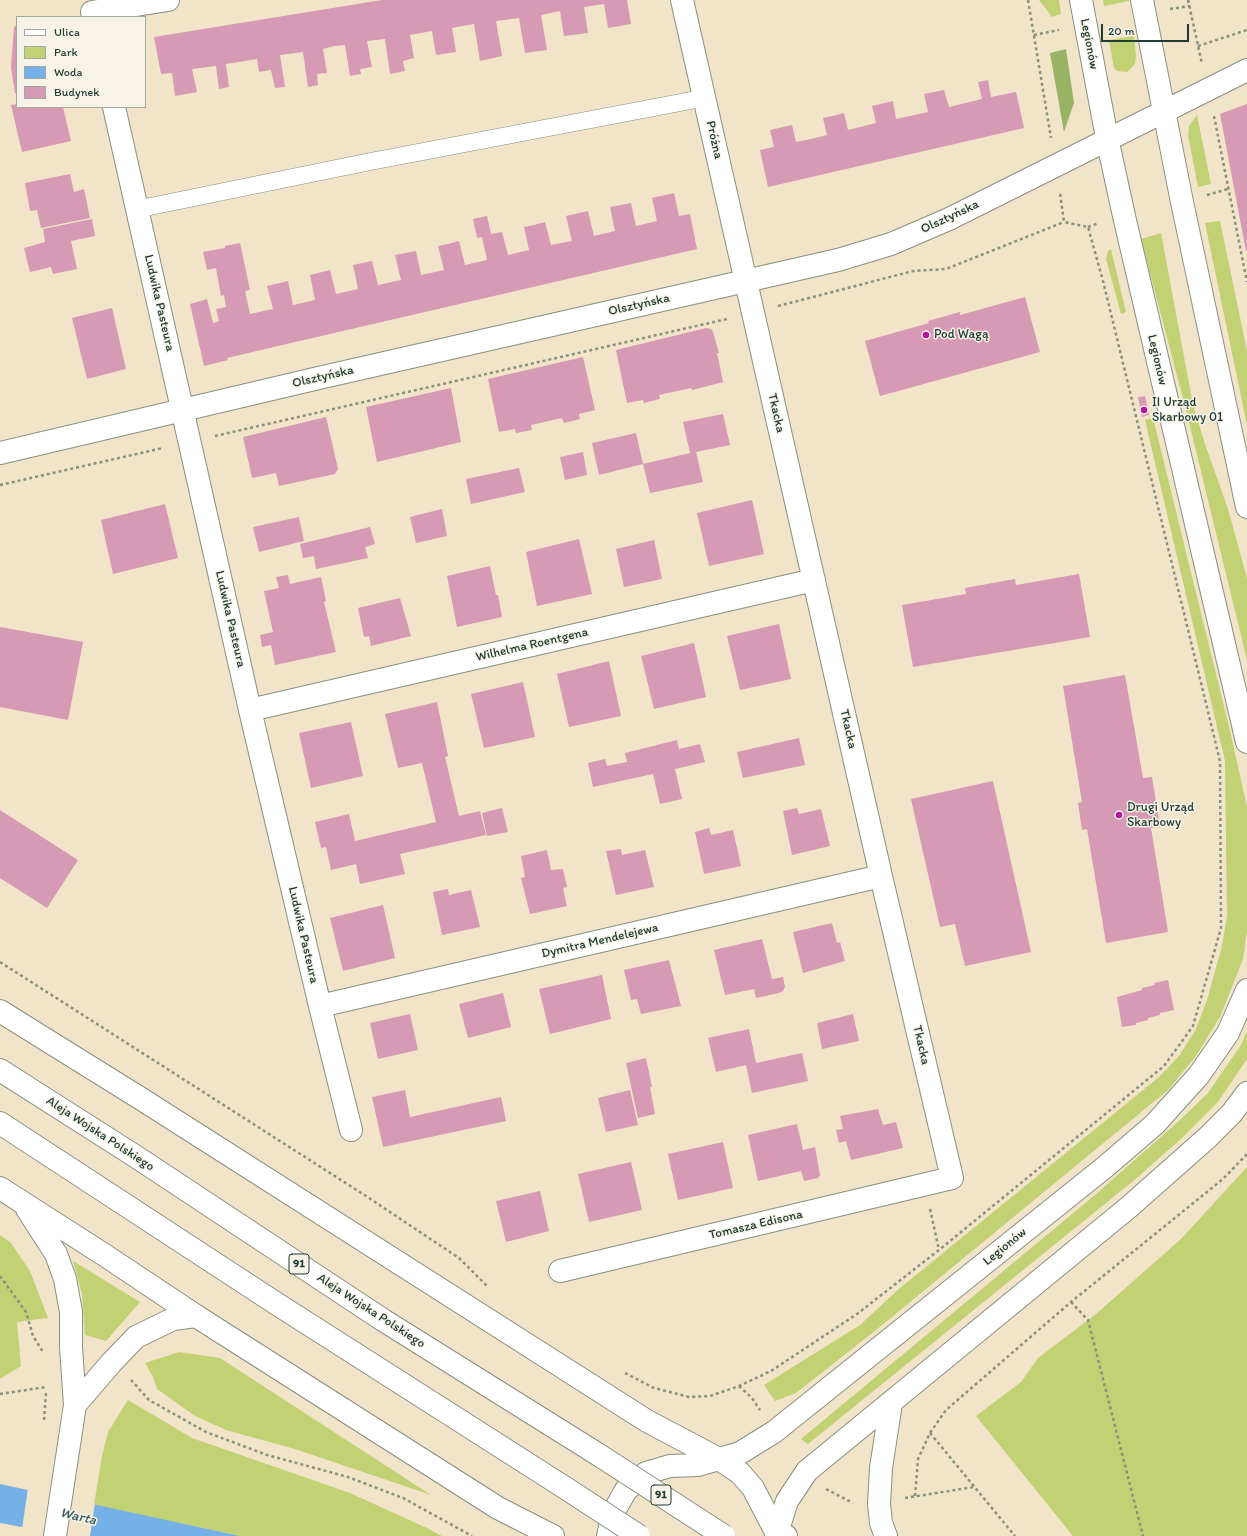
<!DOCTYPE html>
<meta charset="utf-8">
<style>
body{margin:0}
#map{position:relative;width:1247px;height:1536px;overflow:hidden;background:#f1e4c9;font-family:Itim,sans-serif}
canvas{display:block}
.legend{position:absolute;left:16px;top:16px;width:130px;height:92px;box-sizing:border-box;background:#f7f3e8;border:1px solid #a1aaa0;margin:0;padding:5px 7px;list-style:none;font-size:12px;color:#1f3d34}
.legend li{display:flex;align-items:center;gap:8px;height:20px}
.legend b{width:20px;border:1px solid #a1aaa0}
.scale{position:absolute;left:1101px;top:24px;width:88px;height:18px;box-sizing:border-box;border:2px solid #1f3d34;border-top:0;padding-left:5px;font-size:12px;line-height:14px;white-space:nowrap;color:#1f3d34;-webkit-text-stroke:3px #f7f3e8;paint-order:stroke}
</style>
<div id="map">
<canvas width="1247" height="1536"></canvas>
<ul class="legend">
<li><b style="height:5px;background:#fff"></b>Ulica</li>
<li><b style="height:11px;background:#c2d173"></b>Park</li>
<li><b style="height:11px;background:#75b0e6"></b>Woda</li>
<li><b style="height:11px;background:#d79ab4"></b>Budynek</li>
</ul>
<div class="scale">20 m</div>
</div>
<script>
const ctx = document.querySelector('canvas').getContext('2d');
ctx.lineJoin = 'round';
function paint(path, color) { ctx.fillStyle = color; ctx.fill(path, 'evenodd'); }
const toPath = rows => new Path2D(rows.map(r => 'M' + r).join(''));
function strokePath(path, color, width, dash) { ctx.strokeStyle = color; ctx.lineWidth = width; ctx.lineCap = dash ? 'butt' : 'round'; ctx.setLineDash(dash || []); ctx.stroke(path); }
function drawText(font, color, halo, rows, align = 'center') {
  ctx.font = font + ' Itim,sans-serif'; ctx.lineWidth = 3; ctx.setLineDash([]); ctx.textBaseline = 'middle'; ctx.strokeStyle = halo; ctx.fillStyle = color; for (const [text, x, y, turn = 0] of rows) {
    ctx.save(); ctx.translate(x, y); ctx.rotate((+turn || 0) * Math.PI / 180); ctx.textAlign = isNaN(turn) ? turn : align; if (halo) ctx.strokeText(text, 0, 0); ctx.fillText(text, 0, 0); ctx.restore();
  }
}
paint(toPath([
 [1039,0,1059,0,1061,14,1052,17],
 [1103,0,1129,0,1129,1,1104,6],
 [1134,36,1136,55,1135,64,1127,72,1117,71,1114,68,1109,40],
 [1197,115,1211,184,1198,187,1188,135,1189,126],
 [1220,221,1247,351,1247,425,1205,223],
 [1161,233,1193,405,1205,444,1228,509,1247,578,1247,660,1185,406,1141,239],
 [1111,249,1126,312,1121,314,1106,259,1108,251],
 [1153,418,1231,735,1247,807,1247,931,1243,959,1220,1017,1196,1056,1168,1090,881,1326,796,1393,775,1401,764,1385,860,1325,900,1288,1159,1077,1179,1056,1196,1029,1207,1000,1222,946,1227,916,1225,761,1145,420],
 [1247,1031,1247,1059,1218,1102,1181,1139,1132,1182,808,1444,801,1439,1095,1195,1180,1120,1208,1093,1241,1045],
 [1247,1167,1247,1536,1073,1536,976,1416,1021,1382,1038,1358,1096,1314,1181,1239],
 [0,1235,11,1243,30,1271,48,1318,17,1322,21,1366,0,1379],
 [73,1261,140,1302,106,1341,85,1335,82,1294],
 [179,1352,220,1358,431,1495,295,1449,226,1430,195,1416,157,1389,153,1377,145,1363],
 [128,1400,192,1438,350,1493,427,1528,442,1536,240,1536,94,1505,102,1456,108,1432]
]), '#c2d173');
paint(toPath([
 [1066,49,1074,103,1064,132,1050,53]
]), '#99b365');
paint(toPath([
 [0,1484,240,1536,70,1536,0,1523]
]), '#75b0e6');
paint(toPath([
 [28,1488,95,1503,90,1536,59,1536,22,1529]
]), '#f1e4c9');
paint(toPath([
 [382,0,627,0,631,24,608,28,604,4,584,7,588,33,564,36,560,11,541,15,547,50,525,53,519,18,496,21,502,56,480,61,474,24,452,28,456,52,436,55,432,31,410,35,414,58,403,61,405,71,390,74,385,39,367,41,372,67,360,69,361,74,350,76,345,45,334,46,323,49,327,73,317,74,318,85,308,87,303,52,280,55,285,87,275,88,271,70,259,72,257,59,226,64,229,87,219,89,216,66,192,69,197,92,175,96,172,73,161,74,154,37],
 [17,25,17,93,15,93,11,67,14,27],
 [988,80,991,97,1016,92,1024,128,768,187,760,150,774,147,770,130,792,125,796,142,811,139,827,135,823,118,833,116,844,113,848,130,876,123,872,106,893,101,896,119,928,112,924,94,944,90,949,107,982,99,978,82],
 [17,104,17,107,63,107,71,141,22,152,11,105],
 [1247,104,1247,251,1246,251,1220,114],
 [70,174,74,192,84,189,90,218,41,228,37,210,30,211,25,183],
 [674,193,679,216,690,214,697,249,291,343,227,358,228,360,204,366,190,304,207,299,213,323,219,321,216,309,226,307,224,295,221,296,216,268,207,270,203,252,225,248,225,246,240,243,250,290,245,291,250,314,273,309,267,286,288,281,293,305,315,300,310,275,330,270,336,294,358,289,353,265,372,261,378,285,401,280,395,255,416,251,421,275,444,270,438,246,448,244,459,241,465,265,487,260,482,237,477,238,473,219,487,216,491,234,502,232,508,255,529,250,524,227,534,225,545,222,551,245,572,241,566,216,588,211,594,236,615,231,610,207,631,203,636,226,657,221,652,198],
 [92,219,95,236,71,241,77,269,53,274,51,267,30,272,24,248,45,242,43,229],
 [1025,297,1040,352,880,396,865,341,929,323,928,321,960,312,960,315],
 [112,308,126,369,87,379,72,318],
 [706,328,711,329,713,332,719,353,717,353,723,382,692,390,691,388,659,395,660,399,644,403,643,400,627,403,616,350],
 [583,357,595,410,579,414,580,419,564,423,562,418,531,425,532,430,516,433,515,429,499,432,488,379],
 [451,388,461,442,377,462,366,407],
 [1145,396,1149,415,1142,417,1138,397],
 [723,414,730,445,696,452,703,482,650,493,643,464,690,453,683,422],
 [326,417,338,469,335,474,279,486,276,473,252,478,243,437],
 [636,433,643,464,599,475,592,443],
 [583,452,587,475,565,480,560,457],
 [519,468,525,492,471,504,466,479],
 [752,500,764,554,709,566,697,513],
 [165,504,178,558,113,574,101,520],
 [442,509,447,536,416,543,410,517],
 [299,517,304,541,259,552,253,527],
 [370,527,375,544,365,547,368,558,316,569,314,556,303,558,300,544],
 [579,539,592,594,537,606,526,552],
 [654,540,662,579,624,587,616,549],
 [490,566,496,595,498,595,502,617,457,627,447,576],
 [1079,574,1090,637,913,667,902,605,966,594,965,588,1015,579,1016,585],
 [288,575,290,584,321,577,326,601,324,602,336,652,275,665,271,645,262,647,260,635,273,632,264,591,279,588,276,577],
 [400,598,411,636,371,646,369,636,364,637,358,608],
 [779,624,791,679,740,690,727,636],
 [0,627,83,642,68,720,0,707],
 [694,643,706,697,654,709,641,656],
 [609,661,621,716,569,727,557,674],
 [1125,675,1143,778,1152,777,1160,827,1151,828,1168,932,1106,943,1087,829,1082,830,1078,803,1082,802,1063,686],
 [523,682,535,737,484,748,471,694],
 [437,702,448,756,445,757,459,816,480,811,486,835,400,854,405,874,360,884,356,864,331,870,326,847,321,848,315,822,349,814,355,841,436,822,422,763,398,768,385,714],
 [351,722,363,776,311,788,299,733],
 [799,738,805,765,743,778,737,752],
 [677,740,679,749,700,744,705,762,675,769,682,799,660,804,653,774,593,787,588,763,605,759,607,766,627,762,625,753],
 [993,781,1031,952,965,966,955,924,940,927,911,799],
 [502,808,508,832,487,836,482,813],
 [797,808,799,814,821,809,830,846,792,855,783,811],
 [0,810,78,860,47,908,0,878],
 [709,828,711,835,733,830,741,866,704,874,695,832],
 [621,849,622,855,645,850,654,887,616,895,606,851],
 [547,850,551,870,563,869,567,887,563,888,567,906,530,914,521,878,525,877,521,856],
 [448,889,449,895,471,890,480,927,442,935,433,892],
 [383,905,395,958,343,971,330,918],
 [832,923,837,943,840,942,845,961,803,973,793,932],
 [762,939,772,979,783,977,785,987,783,991,779,993,756,998,754,989,725,995,714,950],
 [669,960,681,1006,641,1014,637,999,631,1000,624,970],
 [602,975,611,1019,550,1034,539,989],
 [1168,980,1174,1010,1160,1013,1160,1015,1148,1018,1148,1020,1136,1023,1136,1025,1122,1027,1117,997,1142,990,1142,988,1155,985,1154,983],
 [503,993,511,1027,468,1038,459,1004],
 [410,1014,418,1050,378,1059,370,1023],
 [853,1014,859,1041,822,1049,817,1023],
 [749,1029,756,1063,802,1053,808,1081,752,1093,746,1065,716,1072,708,1038],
 [646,1058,652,1087,650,1087,655,1114,638,1118,626,1063],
 [405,1090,410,1117,501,1097,506,1121,383,1147,372,1097],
 [630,1090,638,1125,606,1132,598,1098],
 [878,1109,883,1125,896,1122,903,1148,851,1160,846,1141,839,1143,836,1130,843,1129,840,1116],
 [797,1124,803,1150,815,1147,820,1175,818,1178,804,1181,801,1171,758,1181,748,1135],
 [723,1142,733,1188,678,1200,668,1154],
 [631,1162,642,1210,589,1222,578,1174],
 [540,1191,549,1231,506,1242,496,1201]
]), '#d79ab4');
const service = toPath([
 [138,209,368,162,704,98]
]);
const minor = toPath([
 [92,12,168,0],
 [114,107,250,710,320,1006,351,1130],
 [0,453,323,377,838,260,891,244,949,219,1247,70],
 [250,710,814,580],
 [320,1006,881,876],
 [560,1271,952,1178,881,876,682,0],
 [55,1536,75,1405,112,1362,136,1337,173,1319,196,1316]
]);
const tertiary = toPath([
 [1081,0,1107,138,1124,216,1247,742],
 [1142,0,1182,202,1247,507],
 [196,1316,498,1508,553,1536],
 [719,1459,740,1473,753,1488,776,1532],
 [608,1536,613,1513,626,1490,646,1473,670,1466,698,1465,740,1453,774,1432,1105,1167,1155,1124,1199,1075,1228,1033,1247,990],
 [776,1536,787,1501,807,1471,1129,1207,1207,1138,1232,1113,1247,1093]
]);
const primary = toPath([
 [0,1011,143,1100,647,1421,719,1459],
 [0,1070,135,1156,383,1320,599,1455],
 [0,1123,277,1304,567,1489],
 [0,1188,106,1256,196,1316],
 [27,1209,56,1254,65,1279,71,1312,71,1347,75,1405],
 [776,1532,786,1536],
 [886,1536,881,1523,879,1504,881,1468,891,1403]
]);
strokePath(service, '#88907e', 18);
strokePath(minor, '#88907e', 24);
strokePath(tertiary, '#88907e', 24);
strokePath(primary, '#88907e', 24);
strokePath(toPath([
 [1028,0,1051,138],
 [1188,0,1202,64],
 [1170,9,1190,6],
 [1034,35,1059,30],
 [1198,46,1247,30],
 [1214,116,1247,282],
 [1207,195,1228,189],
 [1088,227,1099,223],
 [778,306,913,271,946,269,1064,222],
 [215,436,727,319],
 [0,485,163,448],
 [0,962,366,1196,459,1258,487,1286],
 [930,1209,939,1250],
 [0,1276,26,1312,33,1336,43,1352],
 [1071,1302,1088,1320,1143,1536],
 [625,1373,654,1388,689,1397,710,1396,739,1386,771,1371,857,1314,939,1250,1164,1066,1193,1026,1221,928,1220,761,1103,281,1088,227,1064,222,1060,193],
 [131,1380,149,1400,206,1432,267,1455,348,1477,403,1498,472,1536],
 [739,1386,752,1398,760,1410],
 [0,1394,46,1387],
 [44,1420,46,1393],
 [930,1433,1015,1536],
 [826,1489,853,1503],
 [915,1496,918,1459,930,1433,946,1410,1071,1302,1223,1179,1247,1154],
 [905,1498,974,1487]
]), '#88907e', 2.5, [3, 3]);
strokePath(service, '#fff', 17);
strokePath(minor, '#fff', 22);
strokePath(tertiary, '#fff', 22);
strokePath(primary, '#fff', 22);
const primaryBridge = toPath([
 [599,1455,724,1536],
 [567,1489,639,1536]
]);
strokePath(primaryBridge, '#88907e', 24, []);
strokePath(primaryBridge, '#fff', 22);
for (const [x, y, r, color] of [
 [926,335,4,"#b5179e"],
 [1144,410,4,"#b5179e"],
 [1119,815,4,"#b5179e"]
]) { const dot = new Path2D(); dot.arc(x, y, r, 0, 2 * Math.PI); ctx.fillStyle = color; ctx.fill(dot); strokePath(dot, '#f7f3e8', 1.5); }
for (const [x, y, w] of [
 [299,1264,20],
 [661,1495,20]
]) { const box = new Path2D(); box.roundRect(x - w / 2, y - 10, w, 20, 3); ctx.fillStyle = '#f7f3e8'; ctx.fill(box); strokePath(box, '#1f3d34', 1); }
drawText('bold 12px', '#1f3d34', null, [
 ["91",299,1264],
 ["91",661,1495]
]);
drawText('13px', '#1f3d34', '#f7f3e8', [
 ["Legionów",1089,44,79],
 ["Próżna",714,140,77],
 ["Olsztyńska",950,217,-25],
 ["Ludwika Pasteura",159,303,77],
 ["Olsztyńska",639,305,-13],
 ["Legionów",1157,360,77],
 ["Olsztyńska",323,377,-13],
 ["Tkacka",776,413,77],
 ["Ludwika Pasteura",230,619,77],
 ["Wilhelma Roentgena",532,645,-13],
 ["Tkacka",848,729,77],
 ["Ludwika Pasteura",303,935,77],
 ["Dymitra Mendelejewa",600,941,-13],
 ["Tkacka",921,1045,77],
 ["Aleja Wojska Polskiego",100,1134,33],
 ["Tomasza Edisona",756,1225,-13],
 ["Legionów",1005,1247,-39],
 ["Aleja Wojska Polskiego",371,1311,33]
]);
drawText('13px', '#1f3d34', '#f7f3e8', [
 ["Pod Wagą",934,335],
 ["II Urząd",1152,403],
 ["Skarbowy 01",1152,418],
 ["Drugi Urząd",1127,808],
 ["Skarbowy",1127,823]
], 'left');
drawText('italic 14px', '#345a60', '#f7f3e8', [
 ["Warta",78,1517,13]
]);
</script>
